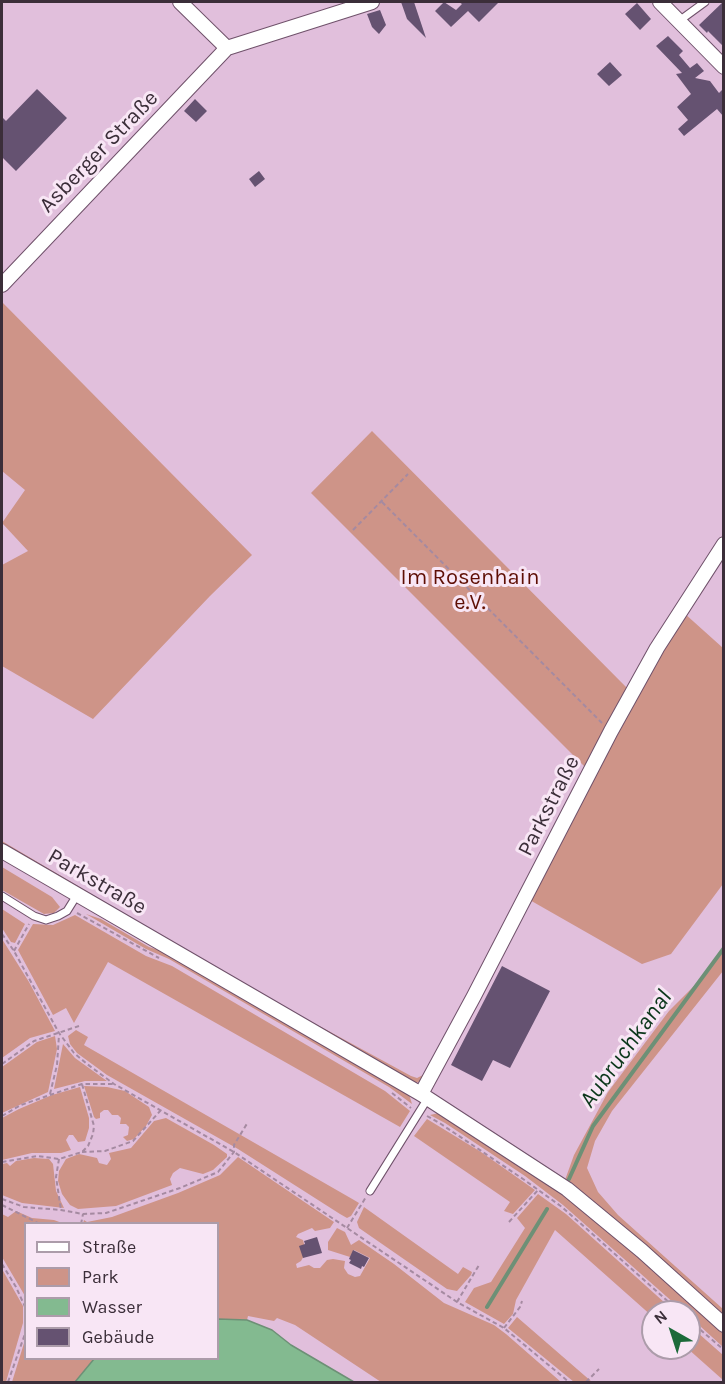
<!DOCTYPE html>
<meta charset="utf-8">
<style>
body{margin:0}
#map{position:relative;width:725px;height:1384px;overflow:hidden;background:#e1bfdc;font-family:Karla,sans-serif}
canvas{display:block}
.frame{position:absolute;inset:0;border:3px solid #3b2e39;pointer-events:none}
.legend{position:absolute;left:24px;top:1222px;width:195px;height:138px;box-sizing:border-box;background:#f8e6f5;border:2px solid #ac9caa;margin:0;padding:8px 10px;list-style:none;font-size:18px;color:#3b2e39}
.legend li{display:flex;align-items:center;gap:12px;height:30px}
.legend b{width:30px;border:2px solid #ac9caa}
.north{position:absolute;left:641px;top:1300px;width:60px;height:60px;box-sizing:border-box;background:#f8e6f5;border:2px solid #ac9caa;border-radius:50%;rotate:321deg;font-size:16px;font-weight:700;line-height:24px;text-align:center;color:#3b2e39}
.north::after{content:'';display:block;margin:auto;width:21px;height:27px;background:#1c6a39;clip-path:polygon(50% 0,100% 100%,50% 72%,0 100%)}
</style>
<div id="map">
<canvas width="725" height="1384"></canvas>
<div class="frame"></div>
<ul class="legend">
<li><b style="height:8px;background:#fff"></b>Straße</li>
<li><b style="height:16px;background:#ce9488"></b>Park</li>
<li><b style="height:16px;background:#83ba90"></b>Wasser</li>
<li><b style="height:16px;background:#655271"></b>Gebäude</li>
</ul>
<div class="north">N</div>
</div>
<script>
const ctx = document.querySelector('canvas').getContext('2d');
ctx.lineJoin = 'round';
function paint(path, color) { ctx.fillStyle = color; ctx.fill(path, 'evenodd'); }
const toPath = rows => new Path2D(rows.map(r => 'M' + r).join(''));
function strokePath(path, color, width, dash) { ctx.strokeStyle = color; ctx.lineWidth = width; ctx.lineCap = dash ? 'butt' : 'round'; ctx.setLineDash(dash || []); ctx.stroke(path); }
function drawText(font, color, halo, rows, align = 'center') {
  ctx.font = font + ' Karla,sans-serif'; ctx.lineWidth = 6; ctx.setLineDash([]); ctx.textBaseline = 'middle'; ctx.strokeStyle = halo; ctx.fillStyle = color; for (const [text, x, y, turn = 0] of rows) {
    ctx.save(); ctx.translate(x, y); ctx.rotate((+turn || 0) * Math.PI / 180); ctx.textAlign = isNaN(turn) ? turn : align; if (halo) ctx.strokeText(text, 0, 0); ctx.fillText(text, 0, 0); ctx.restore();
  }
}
paint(toPath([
 [2,302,252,555,210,596,93,719,2,666,2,565,28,551,2,523,25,490,2,471],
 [372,431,628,689,587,769,311,493],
 [684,613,723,648,723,884,671,954,642,964,528,899],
 [2,841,257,992,411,1076,417,1078,427,1073,424,1079,414,1084,2,846],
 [2,867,52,897,60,907,54,913,44,914,2,890],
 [2,909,25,924,15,943,11,942,2,928],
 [86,914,101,919,149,947,168,953,409,1094,412,1104,389,1087,169,959,146,949],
 [75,915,146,956,172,966,385,1091,410,1111,400,1127,108,962,74,1023,66,1008,53,1015,18,950,33,924,53,925],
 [2,939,29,982,55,1031,30,1038,2,1058],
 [723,948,723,971,612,1111,595,1141,587,1168,598,1192,618,1215,723,1309,723,1320,589,1198,565,1180,574,1155,608,1092,669,1011,709,971],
 [76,1030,88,1037,84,1045,354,1200,359,1203,351,1216,347,1218,340,1214,238,1149,107,1075,77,1053,70,1044,68,1036],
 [55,1036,57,1049,48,1092,2,1113,2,1067,37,1042],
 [63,1044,75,1058,107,1081,85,1081,54,1089],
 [84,1086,107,1087,125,1091,149,1107,152,1115,146,1126,134,1139,127,1141,123,1137,128,1135,129,1127,126,1124,120,1124,121,1118,118,1115,112,1115,108,1110,104,1110,100,1113,100,1118,96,1119,94,1117],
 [80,1087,89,1118,89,1128,85,1141,78,1142,73,1135,69,1135,66,1140,71,1150,61,1153,32,1153,2,1160,2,1118,19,1109,52,1095],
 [439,1113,564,1195,636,1254,723,1332,723,1347,689,1316,689,1312,684,1312,563,1205,525,1176,445,1123,430,1115],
 [166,1118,214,1145,227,1154,227,1157,213,1170,203,1174,180,1168,173,1173,170,1179,172,1185,116,1206,78,1209,70,1205,62,1194,58,1181,59,1171,66,1159,79,1154,97,1158,99,1163,107,1165,111,1159,109,1153,131,1148,154,1121],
 [427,1119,481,1152,535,1190,513,1214,504,1211,510,1202,414,1136],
 [238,1157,334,1222,330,1228,315,1231,312,1228,298,1234,296,1237,303,1240,306,1252,301,1261,296,1264,297,1268,309,1265,314,1268,320,1268,327,1260,333,1259,345,1261,344,1268,348,1274,355,1277,360,1276,370,1258,354,1250,350,1257,328,1250,328,1242,337,1228,345,1232,351,1245,359,1240,394,1264,444,1303,494,1325,506,1334,561,1382,381,1382,295,1325,277,1318,274,1321,248,1316,247,1320,218,1319,218,1224,83,1224,84,1220,87,1222,112,1217,178,1193,220,1175],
 [34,1158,49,1159,53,1164,56,1191,64,1208,22,1203,2,1195,2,1164,7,1163,10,1166,16,1161],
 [538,1194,566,1214,675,1312,653,1312,653,1317,555,1230,516,1300,513,1314,504,1324,465,1302,474,1288,491,1282,525,1228,517,1218],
 [364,1207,458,1274,463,1267,472,1272,471,1275,457,1291,447,1289,359,1228,357,1222],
 [16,1211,32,1218,54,1220,62,1223,26,1224,25,1296,2,1257,2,1214,8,1217],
 [2,1269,23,1306,23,1323,6,1382,2,1382],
 [517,1317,592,1382,574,1382,508,1328],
 [689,1325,723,1355,723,1380,687,1348,689,1348],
 [25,1340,26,1358,94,1359,75,1382,12,1382]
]), '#ce9488');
const water = toPath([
 [218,1319,247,1320,272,1330,291,1345,354,1382,75,1382,94,1359,218,1358,218,1319]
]);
paint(water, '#83ba90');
strokePath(water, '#6d9076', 1.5);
strokePath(toPath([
 [569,1179,593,1126,724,948],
 [487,1307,547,1209]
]), '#6d9076', 4);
paint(toPath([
 [401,2,414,2,426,38,407,19],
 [444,2,456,10,462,4,459,2,499,2,479,22,468,11,451,27,435,11],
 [723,2,723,46,708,31,707,33,699,25],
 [637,3,651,19,640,30,625,14],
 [380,10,386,25,379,34,372,27,367,14],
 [668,36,683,51,679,55,690,68,697,63,704,71,695,78,710,81,719,93,723,89,723,116,717,109,684,136,678,129,688,120,677,107,691,94,676,74,682,73,656,46],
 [610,62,622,75,609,86,597,74],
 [37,89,67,118,16,171,2,157,2,117,6,121],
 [195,99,207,111,196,122,184,111],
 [259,171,265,179,255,187,249,179],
 [502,966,550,991,510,1068,493,1060,482,1081,451,1065],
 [317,1237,322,1253,303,1258,299,1246,305,1244,304,1241],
 [353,1250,369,1258,364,1267,362,1266,361,1269,349,1263,351,1260,349,1259]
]), '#655271');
const lane = toPath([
 [679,21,705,2],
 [2,896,34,916,46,920,58,916,67,911,77,895],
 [370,1191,428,1098]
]);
const street = toPath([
 [180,2,227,48],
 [660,2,724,67],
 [2,285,227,48,372,2],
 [2,851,421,1094,567,1189,642,1251,724,1325],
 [421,1094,474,996,611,731,657,648,724,544]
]);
strokePath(lane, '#6f516a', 9);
strokePath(street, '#6f516a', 16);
strokePath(toPath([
 [382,502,602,723],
 [353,530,408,474],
 [77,913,159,958],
 [2,934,14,951,59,1033,74,1053,87,1064,114,1084,234,1152,457,1302,504,1328,569,1382],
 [14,951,29,924],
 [2,1064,34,1041,79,1026],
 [392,1093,411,1108],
 [50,1094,57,1065,59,1035],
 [2,1116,21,1105,82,1084,114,1084],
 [427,1116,441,1124,523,1179,562,1207,680,1312],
 [82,1152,105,1151,133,1141,161,1110],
 [59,1159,56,1177,61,1210],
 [2,1162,38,1156,59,1159,82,1152,88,1146,93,1134,94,1126,82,1084],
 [2,1199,24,1207,61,1210,83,1214,106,1213,180,1188,218,1172,234,1152,234,1145,248,1122],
 [2,1205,40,1224],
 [509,1222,538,1190],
 [81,1224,83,1214],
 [347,1228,366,1197],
 [2,1264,16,1287,26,1309],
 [457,1302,479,1265],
 [689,1320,724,1350],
 [504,1328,520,1307,522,1301],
 [8,1382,26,1331],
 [586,1382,599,1369]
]), '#a58aa1', 2, [4.5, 3]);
strokePath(lane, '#fff', 7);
strokePath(street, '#fff', 14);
drawText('22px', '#3b2e39', '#f8e6f5', [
 ["Asberger Straße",99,152,-46],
 ["Parkstraße",549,806,-63],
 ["Parkstraße",97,882,30]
]);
drawText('22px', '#5e0e04', '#f8e6f5', [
 ["Im Rosenhain",470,578],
 ["e.V.",470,603]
]);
drawText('italic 24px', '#0b371b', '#f8e6f5', [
 ["Aubruchkanal",626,1049,-54]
]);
</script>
